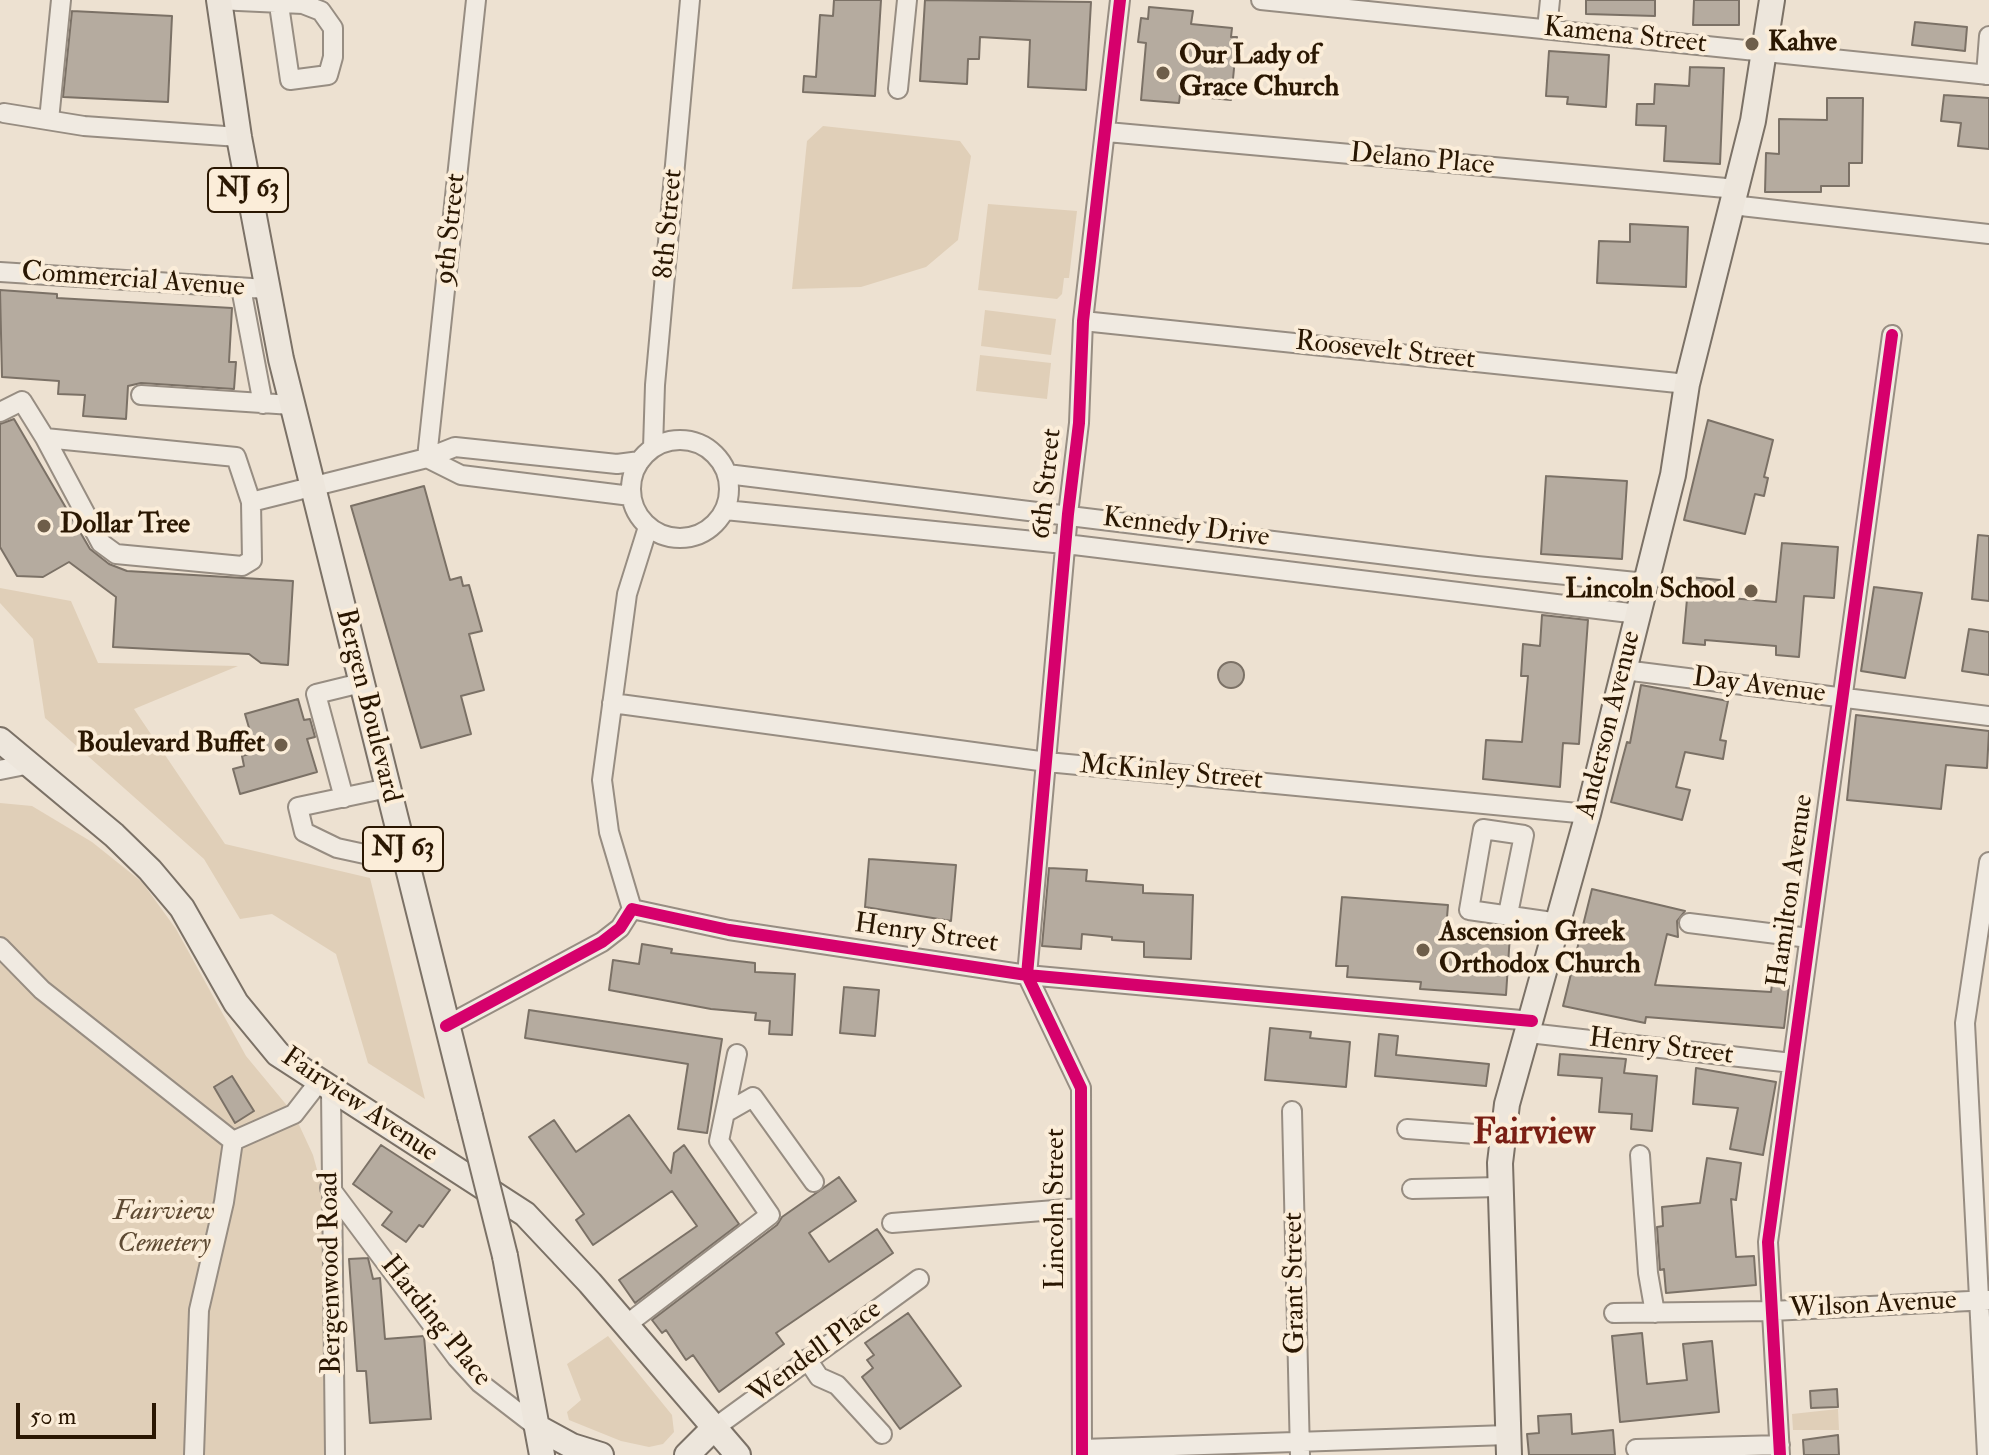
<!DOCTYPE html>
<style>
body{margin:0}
#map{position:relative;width:1989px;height:1455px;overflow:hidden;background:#ede1d1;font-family:"IM FELL Double Pica",serif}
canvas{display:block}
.scale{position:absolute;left:16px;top:1403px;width:140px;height:36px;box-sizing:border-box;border:4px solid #2a1702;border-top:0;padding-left:10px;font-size:24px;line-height:28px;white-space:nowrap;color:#2a1702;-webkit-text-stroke:6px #fbedd9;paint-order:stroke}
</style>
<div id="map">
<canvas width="1989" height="1455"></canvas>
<div class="scale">50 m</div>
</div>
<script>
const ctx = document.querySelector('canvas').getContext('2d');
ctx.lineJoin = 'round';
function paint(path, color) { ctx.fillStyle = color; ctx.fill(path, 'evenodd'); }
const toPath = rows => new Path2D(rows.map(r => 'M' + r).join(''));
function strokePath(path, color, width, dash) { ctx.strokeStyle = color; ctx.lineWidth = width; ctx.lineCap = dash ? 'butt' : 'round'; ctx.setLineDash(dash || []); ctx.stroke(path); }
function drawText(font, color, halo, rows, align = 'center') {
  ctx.font = font + ' "IM FELL Double Pica",serif'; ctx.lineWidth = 8; ctx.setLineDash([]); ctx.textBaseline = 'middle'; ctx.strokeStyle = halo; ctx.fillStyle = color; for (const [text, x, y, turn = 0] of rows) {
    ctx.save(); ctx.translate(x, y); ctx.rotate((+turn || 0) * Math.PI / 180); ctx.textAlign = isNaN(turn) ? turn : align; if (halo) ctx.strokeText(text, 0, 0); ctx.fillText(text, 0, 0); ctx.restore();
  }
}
paint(toPath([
 [823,126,960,141,971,156,958,240,926,267,861,287,792,289,807,141],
 [988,204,1077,211,1069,278,1064,278,1062,294,1057,299,978,290],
 [985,310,1056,319,1051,355,981,346],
 [980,355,1051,363,1047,399,976,391],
 [0,588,71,601,98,663,238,666,134,709,225,844,370,878,425,1099,368,1063,336,954,272,914,240,919,204,859,45,718,33,639,0,603],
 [0,803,32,806,92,842,142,882,176,929,246,1056,294,1114,313,1155,328,1210,330,1455,0,1455],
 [608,1336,672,1415,674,1432,663,1444,649,1447,621,1441,569,1420,567,1412,581,1400,567,1364],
 [1838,1409,1839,1430,1793,1430,1792,1414]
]), '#e0cfb8');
const building = toPath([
 [834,0,881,0,875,96,803,92,804,76,816,77,820,15,833,16,834,0],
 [925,0,1091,2,1086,90,1028,87,1030,40,980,37,979,59,968,59,967,84,920,81,925,0],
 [1586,0,1655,0,1655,16,1586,14,1586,0],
 [1694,0,1739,0,1739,25,1693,25,1694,0],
 [1149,7,1193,11,1191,24,1232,28,1231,37,1237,37,1231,100,1180,95,1179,103,1141,100,1146,43,1138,42,1141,18,1148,19,1149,7],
 [72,11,172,16,168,102,63,97,72,11],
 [1915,22,1967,27,1965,51,1912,45,1915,22],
 [1549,51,1609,55,1606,107,1567,104,1568,97,1546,96,1549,51],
 [1690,67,1724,68,1720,164,1664,161,1666,126,1636,125,1637,104,1654,104,1655,84,1689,86,1690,67],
 [1944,95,1989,98,1989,149,1958,146,1961,123,1941,121,1944,95],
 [1827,98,1863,98,1862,163,1849,163,1849,186,1821,186,1821,192,1765,192,1766,153,1779,154,1779,119,1827,120,1827,98],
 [1630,224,1688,227,1686,287,1597,283,1599,241,1630,242,1630,224],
 [0,290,57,294,57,298,232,308,229,362,236,362,234,389,141,383,128,386,126,419,83,416,85,395,58,394,59,381,2,377,0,290],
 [14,419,90,549,109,564,127,571,293,581,288,665,261,663,249,654,113,647,116,597,69,562,43,577,17,576,0,547,0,424,14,419],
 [1708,420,1773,440,1764,477,1768,478,1764,496,1755,494,1745,534,1684,520,1708,420],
 [1546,476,1627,481,1622,559,1541,554,1546,476],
 [424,486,450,580,461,577,463,586,469,585,482,631,469,634,484,690,461,696,471,734,421,748,351,506,424,486],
 [1978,535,1989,536,1989,601,1972,599,1978,535],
 [1782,543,1838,547,1834,598,1804,596,1799,657,1776,655,1776,646,1705,640,1705,645,1683,643,1689,577,1720,580,1719,597,1776,602,1782,543],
 [1874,587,1922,593,1905,678,1861,671,1874,587],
 [1542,615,1588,620,1579,744,1563,743,1560,787,1483,779,1486,740,1522,742,1528,676,1521,676,1523,644,1540,646,1542,615],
 [1969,629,1989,632,1989,675,1962,671,1969,629],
 '1218 675a13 13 0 1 1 26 0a13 13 0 1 1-26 0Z',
 [1641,685,1728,701,1720,740,1726,741,1723,759,1685,752,1676,787,1690,790,1682,820,1611,802,1627,742,1630,743,1641,685],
 [298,699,304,720,310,719,315,737,307,739,317,772,240,794,233,769,244,766,242,756,256,752,245,714,298,699],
 [1856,715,1989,731,1987,768,1946,765,1941,809,1847,800,1856,715],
 [869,859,956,865,951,921,865,907,869,859],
 [1049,868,1087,870,1086,881,1143,885,1143,893,1193,895,1191,959,1144,957,1144,942,1112,940,1112,937,1082,934,1081,949,1042,946,1049,868],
 [1592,889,1685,911,1677,921,1678,937,1667,934,1655,985,1771,992,1772,984,1789,986,1784,1028,1646,1017,1645,1023,1563,1006,1592,889],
 [1342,897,1448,905,1446,930,1510,935,1506,995,1420,989,1421,982,1347,977,1348,966,1336,966,1342,897],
 [642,944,672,949,671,953,755,963,755,972,795,974,792,1035,769,1034,770,1021,755,1020,756,1013,711,1009,609,990,613,960,639,964,642,944],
 [844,987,879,990,875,1036,840,1033,844,987],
 [529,1010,722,1039,707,1133,678,1129,688,1064,525,1038,529,1010],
 [1270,1028,1311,1032,1310,1038,1350,1042,1346,1087,1265,1080,1270,1028],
 [1379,1034,1398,1036,1396,1055,1489,1064,1486,1086,1375,1076,1379,1034],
 [1560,1054,1626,1059,1624,1073,1657,1076,1652,1131,1631,1129,1632,1114,1599,1112,1602,1078,1558,1075,1560,1054],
 [1696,1068,1776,1082,1763,1155,1730,1149,1738,1108,1693,1104,1696,1068],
 [232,1076,254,1111,235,1123,214,1087,232,1076],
 [629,1115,671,1173,674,1153,684,1145,739,1224,635,1303,619,1280,697,1226,672,1191,593,1245,576,1220,584,1214,529,1137,554,1120,576,1152,629,1115],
 [381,1145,450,1190,423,1227,419,1225,406,1242,382,1225,392,1212,353,1184,381,1145],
 [1707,1158,1741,1163,1736,1200,1731,1199,1736,1257,1754,1256,1756,1285,1666,1293,1664,1269,1660,1270,1657,1227,1663,1226,1662,1207,1700,1203,1707,1158],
 [839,1177,856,1201,809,1233,829,1262,877,1229,893,1253,776,1333,784,1344,719,1392,693,1355,686,1360,666,1330,662,1333,652,1320,777,1225,782,1217,839,1177],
 [368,1258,373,1279,380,1278,385,1339,424,1336,431,1419,370,1423,366,1371,357,1371,349,1259,368,1258],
 [908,1313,961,1386,900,1429,862,1377,873,1368,867,1360,874,1355,865,1343,908,1313],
 [1642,1333,1647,1384,1687,1380,1683,1344,1712,1341,1719,1412,1620,1422,1612,1336,1642,1333],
 [1837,1389,1838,1407,1811,1408,1810,1391,1837,1389],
 [1571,1414,1572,1434,1613,1430,1615,1455,1529,1455,1527,1434,1539,1433,1538,1416,1571,1414],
 [1838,1435,1839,1455,1804,1455,1803,1440,1838,1435]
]);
paint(building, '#b5ab9f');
strokePath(building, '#7b7166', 2);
const minor = toPath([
 [217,0,303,4,321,11,333,28,333,57,328,75,290,80,279,5],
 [1261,0,1989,75],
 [1547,29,1550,0],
 [1986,75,1989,36],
 [898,89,907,0],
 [4,113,84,126,239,137],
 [49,120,61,0],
 [1107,132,1737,189],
 [1732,205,1989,234],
 [0,272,267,289],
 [241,288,263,404],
 [1083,321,1687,384],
 [141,395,292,405],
 [0,412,22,401,45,438,101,543,116,554,242,566,252,560,251,502,236,457,45,438],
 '631 489a49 49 0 1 1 98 0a49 49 0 1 1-98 0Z',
 [653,448,655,385,690,0],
 [427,458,476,0],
 [427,458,461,475,631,496],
 [727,474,1477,566,1646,583],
 [251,502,427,458,455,447,617,464,640,461],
 [725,510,1074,545,1638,614],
 [1624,670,1989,716],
 [612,703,1047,762,1588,814],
 [0,770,30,764],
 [388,788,298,807,304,832,337,848,406,863],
 [344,798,316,694,361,683],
 [632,909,609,832,602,780,627,594,648,527],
 [1508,914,1524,835,1483,829,1469,910,1559,923],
 [1689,923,1809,938],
 [0,947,42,990,233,1141,294,1114,318,1083],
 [446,1026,602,942,620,928,632,909,729,930,1027,975,1532,1021],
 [1529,1033,1792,1063],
 [331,1091,335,1455],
 [1292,1111,1300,1455],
 [725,1113,753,1097,814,1182],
 [1407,1129,1503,1136],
 [1640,1155,1648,1273,1655,1313],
 [330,1188,457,1358,480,1383,537,1427],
 [1412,1189,1500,1187],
 [892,1223,1080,1208],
 [1614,1313,1772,1311,1989,1300],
 [626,1325,770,1215,719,1141,737,1054],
 [807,1359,819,1377,837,1385,882,1434],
 [713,1429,919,1279],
 [1082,1449,1508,1435],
 [1636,1449,1780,1445],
 [194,1455,199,1310,224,1202,233,1141],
 [1082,1455,1081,1088,1027,975,1068,514,1079,423,1083,321,1120,0],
 [1780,1455,1768,1242,1892,335],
 [1987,1455,1965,1023,1989,862]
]);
const major = toPath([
 [219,0,239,137,281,359,470,1116],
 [0,740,114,835,150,870,182,908,236,1003,278,1054,525,1214,590,1283,738,1455],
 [505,1256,542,1455],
 [537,1427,572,1446,601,1455],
 [687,1455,713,1429],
 [1509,1455,1500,1163,1507,1104,1588,814,1673,475,1687,384,1753,121,1772,0]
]);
strokePath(minor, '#978d82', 22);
strokePath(major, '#7b7166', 28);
strokePath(minor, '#f0eae1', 18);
strokePath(major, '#ede6dc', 24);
const majorBridge = toPath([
 [470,1116,505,1256]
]);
strokePath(majorBridge, '#7b7166', 28, []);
strokePath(majorBridge, '#ede6dc', 24);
strokePath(toPath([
 [446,1026,602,942,620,928,632,909,729,930,1027,975,1532,1021],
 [1082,1455,1081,1088,1027,975,1068,514,1079,423,1083,321,1120,0],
 [1780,1455,1768,1242,1892,335]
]), '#d6006c', 12);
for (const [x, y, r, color] of [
 [1752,44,8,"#6e5e4a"],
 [1163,73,8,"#6e5e4a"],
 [44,526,8,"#6e5e4a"],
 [1751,591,8,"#6e5e4a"],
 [281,745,8,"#6e5e4a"],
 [1423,950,8,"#6e5e4a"]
]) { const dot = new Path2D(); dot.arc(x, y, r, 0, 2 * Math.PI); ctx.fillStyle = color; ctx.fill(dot); strokePath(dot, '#fbedd9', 3); }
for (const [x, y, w] of [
 [248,190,80],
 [403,849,80]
]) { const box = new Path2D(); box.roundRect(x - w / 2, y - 22, w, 44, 6); ctx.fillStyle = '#fbedd9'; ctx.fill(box); strokePath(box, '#2a1702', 2); }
drawText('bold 26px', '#2a1702', null, [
 ["NJ 63",248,190],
 ["NJ 63",403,849]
]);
drawText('28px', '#2a1702', '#fbedd9', [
 ["Kamena Street",1625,37,6],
 ["Delano Place",1422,161,5],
 ["8th Street",670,224,-85],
 ["9th Street",452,229,-84],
 ["Commercial Avenue",133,281,4],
 ["Roosevelt Street",1385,352,6],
 ["6th Street",1048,484,-84],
 ["Kennedy Drive",1186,529,7],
 ["Day Avenue",1759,687,7],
 ["Bergen Boulevard",367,706,76],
 ["Anderson Avenue",1610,725,-76],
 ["McKinley Street",1171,774,5],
 ["Hamilton Avenue",1792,891,-82],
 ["Henry Street",926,935,8],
 ["Henry Street",1661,1048,7],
 ["Fairview Avenue",359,1106,34],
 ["Lincoln Street",1057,1209,-90],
 ["Bergenwood Road",332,1273,-91],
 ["Grant Street",1296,1283,-91],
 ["Wilson Avenue",1873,1306,-3],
 ["Harding Place",435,1322,51],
 ["Wendell Place",816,1353,-36]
]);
drawText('bold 28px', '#2a1702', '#fbedd9', [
 ["Kahve",1768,44],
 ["Our Lady of",1179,57],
 ["Grace Church",1179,89],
 ["Dollar Tree",60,526],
 ["Lincoln School",1735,591,"right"],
 ["Boulevard Buffet",265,745,"right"],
 ["Ascension Greek",1439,934],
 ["Orthodox Church",1439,966]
], 'left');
drawText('italic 28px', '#5e4a33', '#fbedd9', [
 ["Fairview",164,1213],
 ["Cemetery",164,1245]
]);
drawText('bold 36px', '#7a1f14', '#fbedd9', [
 ["Fairview",1534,1135]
]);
</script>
